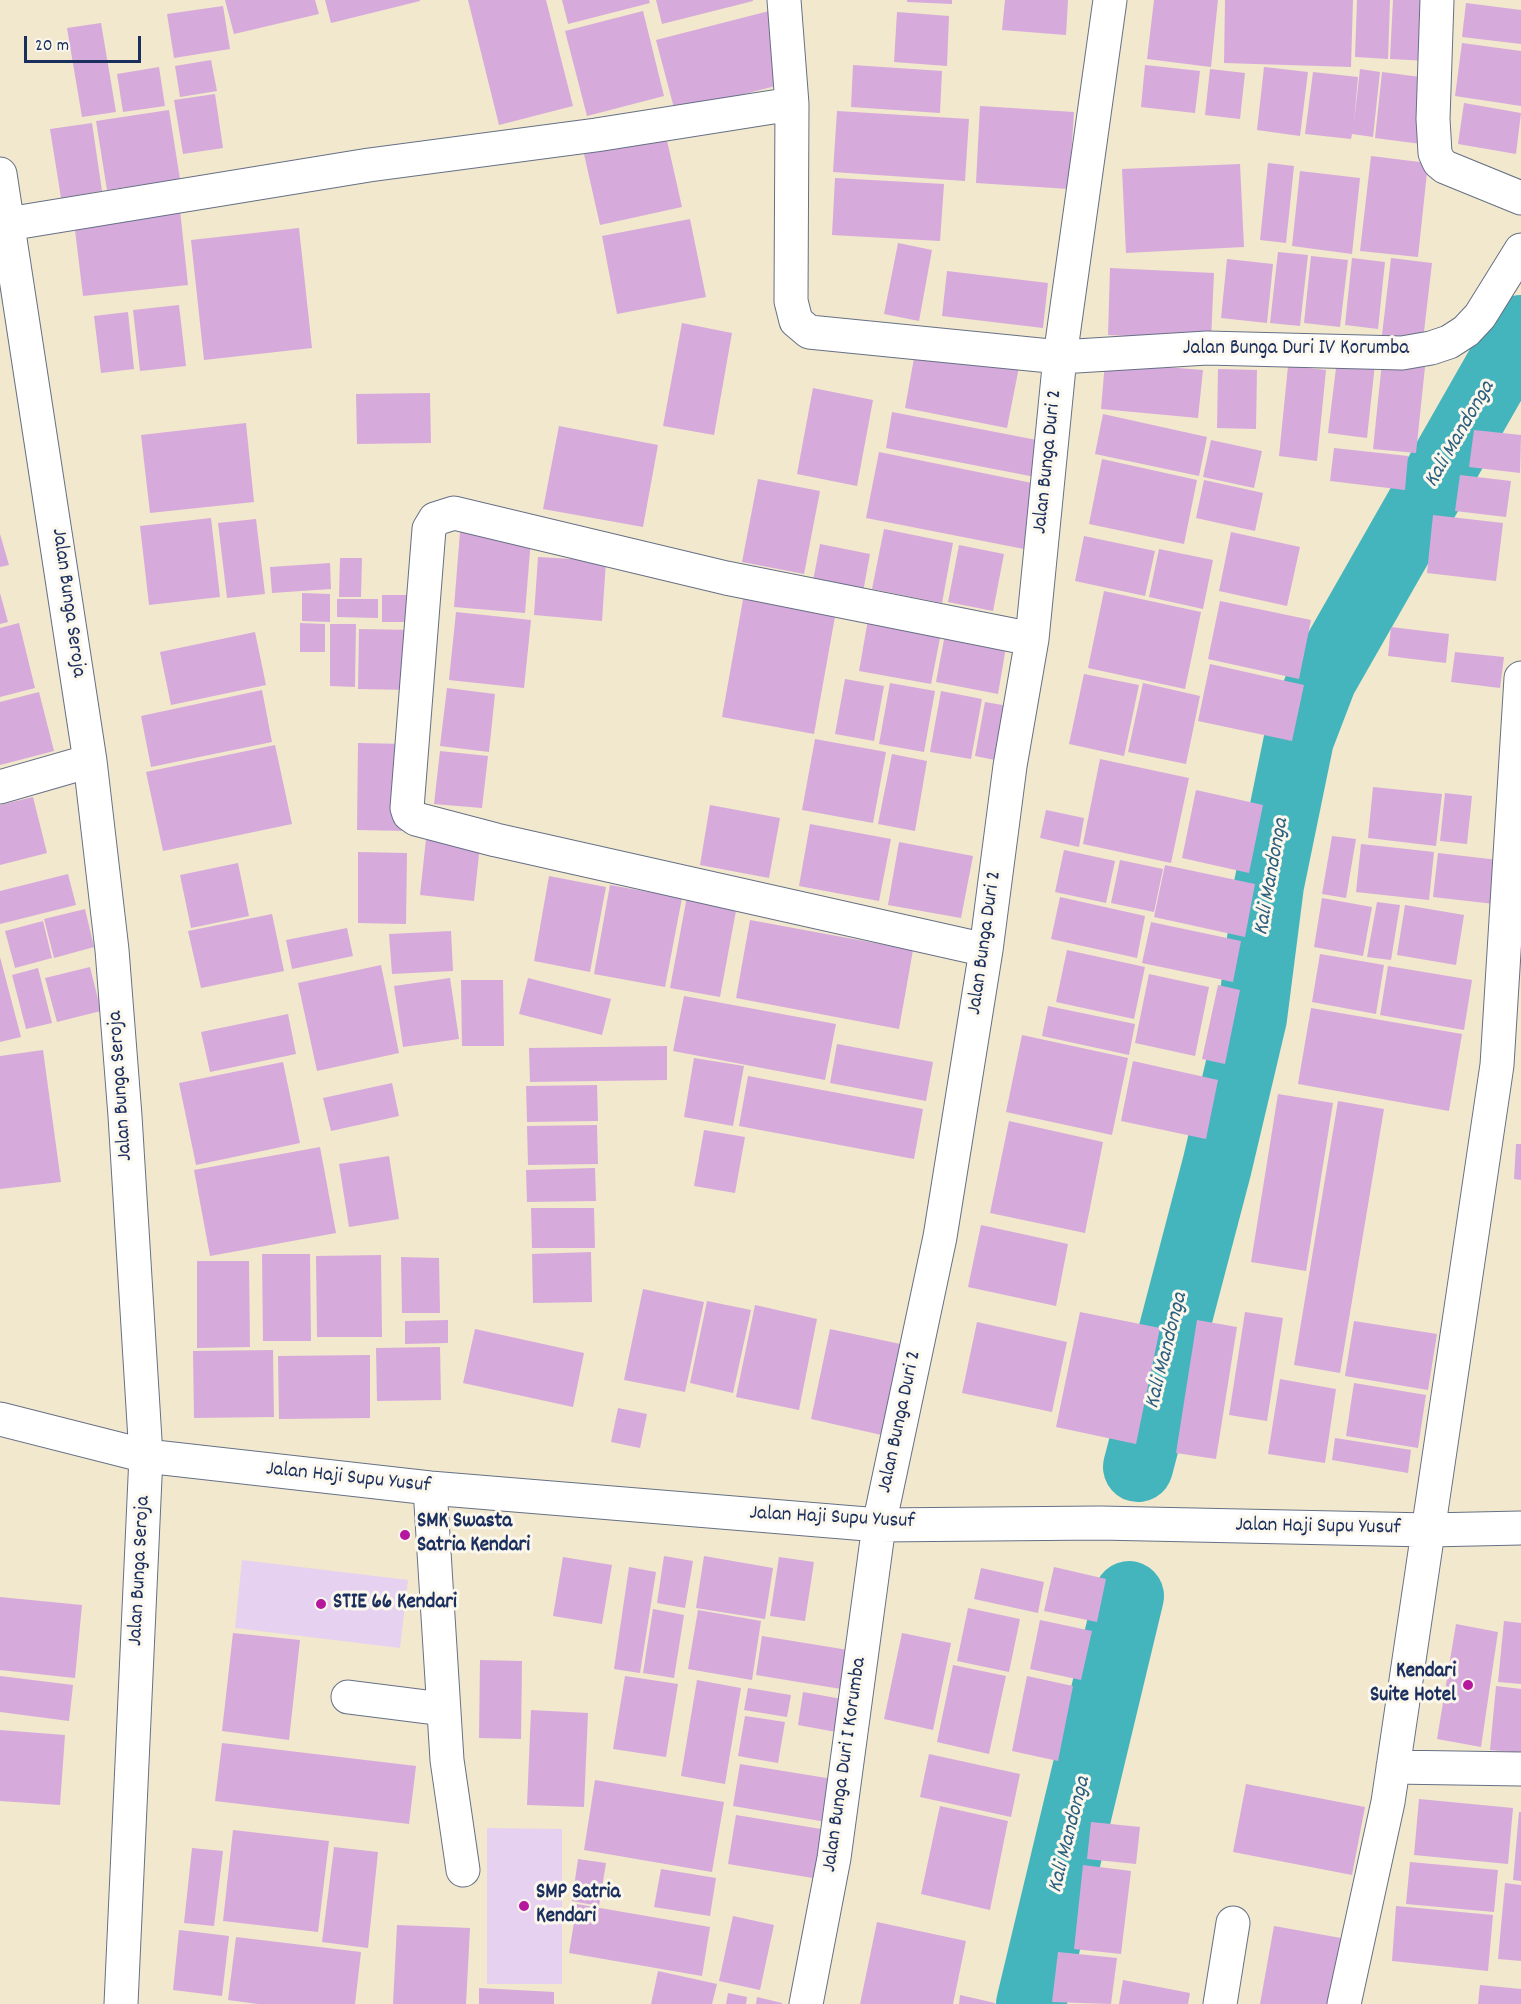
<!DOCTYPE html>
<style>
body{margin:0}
#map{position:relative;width:1521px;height:2004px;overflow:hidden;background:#f1e8cd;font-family:Dekko,sans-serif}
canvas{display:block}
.scale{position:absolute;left:24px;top:36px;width:117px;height:27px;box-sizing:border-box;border:3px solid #1b2f5e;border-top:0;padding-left:8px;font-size:18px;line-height:21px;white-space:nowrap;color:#1b2f5e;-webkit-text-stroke:4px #fbf7ec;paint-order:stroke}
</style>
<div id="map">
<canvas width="1521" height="2004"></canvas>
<div class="scale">20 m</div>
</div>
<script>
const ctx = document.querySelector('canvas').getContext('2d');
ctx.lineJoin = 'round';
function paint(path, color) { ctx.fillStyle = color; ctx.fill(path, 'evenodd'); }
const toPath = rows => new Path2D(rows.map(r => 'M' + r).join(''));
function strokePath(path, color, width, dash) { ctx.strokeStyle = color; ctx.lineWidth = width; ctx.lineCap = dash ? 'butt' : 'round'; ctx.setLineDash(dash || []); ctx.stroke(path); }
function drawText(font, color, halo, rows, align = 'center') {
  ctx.font = font + ' Dekko,sans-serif'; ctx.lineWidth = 6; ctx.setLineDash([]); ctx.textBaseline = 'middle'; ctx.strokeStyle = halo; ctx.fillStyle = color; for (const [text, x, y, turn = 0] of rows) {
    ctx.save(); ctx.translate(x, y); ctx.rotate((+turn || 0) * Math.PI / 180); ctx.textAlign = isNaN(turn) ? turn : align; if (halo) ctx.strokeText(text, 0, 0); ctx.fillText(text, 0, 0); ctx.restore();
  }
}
paint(toPath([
 [242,1560,408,1580,400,1648,235,1628],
 [487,1828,562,1829,562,1984,487,1984]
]), '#e6d2f0');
strokePath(toPath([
 [1138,1467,1217,1166,1252,1018,1269,885,1299,739,1322,679,1521,330],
 [1031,2004,1129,1596]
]), '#45b5bd', 70);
paint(toPath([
 [225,0,315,0,319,14,234,34],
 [325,0,420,0,420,1,331,23],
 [468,0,546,0,573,106,499,125],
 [562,0,649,0,650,3,568,24],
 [656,0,753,0,753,1,662,24],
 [907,0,952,0,952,4,907,2],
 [1005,0,1068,0,1066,35,1002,30],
 [1154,0,1218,0,1211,67,1147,59],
 [1225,0,1353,0,1351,67,1224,63],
 [1357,0,1390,0,1388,59,1355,57],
 [1393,0,1431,0,1428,61,1390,59],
 [1466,3,1521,10,1521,44,1462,37],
 [223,6,230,49,174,58,167,14],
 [643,11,664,96,587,116,565,31],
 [769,11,787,83,675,112,656,40],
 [897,12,949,16,947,66,894,62],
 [101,23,116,112,82,117,67,28],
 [1462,43,1521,51,1521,106,1455,96],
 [211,60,217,91,180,97,175,66],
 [853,65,942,71,940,113,851,107],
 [1145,65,1200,71,1195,113,1141,107],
 [159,67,165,106,123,112,117,74],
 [1264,67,1308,72,1300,136,1257,130],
 [1210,69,1245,73,1240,119,1205,115],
 [1360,69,1380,72,1373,137,1352,134,1351,139,1305,134,1313,72,1358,77,1354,123],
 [1382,72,1428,78,1421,144,1375,138],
 [215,94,223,148,183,154,174,100],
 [1464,103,1521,113,1516,154,1458,144],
 [980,106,1074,112,1069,189,976,183],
 [169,110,180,179,107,190,96,121],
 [837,111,969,119,965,181,833,172],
 [92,123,102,191,61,198,50,129],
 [666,136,682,207,600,225,584,154],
 [1371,156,1428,163,1418,257,1360,251],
 [1268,163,1294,166,1286,243,1260,240],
 [1240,164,1244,247,1126,253,1122,169],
 [1300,171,1360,178,1352,254,1292,246],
 [835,178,944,184,940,241,832,235],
 [180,210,188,285,83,296,74,222],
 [690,219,706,297,617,314,602,236],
 [299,228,312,348,204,360,191,240],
 [898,243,932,250,919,321,884,314],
 [1278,252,1308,255,1300,326,1270,323],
 [1311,256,1348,260,1340,327,1304,323],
 [1352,258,1385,262,1378,329,1345,325],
 [1391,258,1432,263,1423,340,1382,335],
 [1227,259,1273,264,1267,323,1221,318],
 [1110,268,1214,273,1211,340,1108,335],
 [947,271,1048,283,1043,328,942,316],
 [179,305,186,366,140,371,133,310],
 [128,312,134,369,101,373,94,316],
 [682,323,732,333,714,435,663,426],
 [916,347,1019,367,1007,428,905,408],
 [1337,360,1375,364,1367,438,1328,433],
 [1105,362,1203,370,1198,418,1101,409],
 [1382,362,1425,367,1416,453,1373,449],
 [1288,366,1326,370,1317,461,1279,456],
 [1218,369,1257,370,1256,429,1217,428],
 [813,388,873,400,857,486,797,474],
 [430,393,431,443,357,444,356,394],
 [892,412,1042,441,1035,477,886,448],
 [1103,414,1207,437,1199,476,1095,454],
 [246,423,254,502,150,513,141,435],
 [559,426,658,445,643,527,543,509],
 [1474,430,1521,435,1520,473,1469,467],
 [1211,440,1262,451,1254,488,1203,477],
 [1334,448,1408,456,1405,490,1330,481],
 [879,452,1037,484,1024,549,866,518],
 [1102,459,1197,480,1184,544,1089,524],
 [1460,475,1511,481,1506,517,1455,511],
 [758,479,820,491,804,574,742,562],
 [1204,480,1263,493,1255,531,1196,518],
 [1433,515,1503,523,1496,581,1427,573],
 [211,518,220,597,149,605,140,526],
 [256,519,265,594,227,598,218,523],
 [884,529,953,543,942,603,872,589],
 [460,532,531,539,525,613,454,607],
 [1231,532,1300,547,1287,606,1219,591],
 [0,534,9,565,0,567],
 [1084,536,1155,551,1145,596,1075,581],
 [820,544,870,554,863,592,813,581],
 [959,545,1004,554,993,611,948,602],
 [1159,549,1213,560,1203,609,1149,597],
 [538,557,606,561,602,621,534,615],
 [340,558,362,558,361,597,339,597],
 [330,563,331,589,272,593,270,567],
 [1104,591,1201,612,1185,689,1088,668],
 [0,593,8,622,0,624],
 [302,593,330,594,330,622,302,621],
 [744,594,836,611,814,734,722,717],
 [382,595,419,595,418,622,382,622],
 [337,599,378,599,378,618,337,617],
 [1220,601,1311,620,1299,679,1208,659],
 [456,612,531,620,524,688,449,680],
 [869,614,942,628,931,684,859,671],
 [19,623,35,688,0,697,0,628],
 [300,623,325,624,325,652,300,652],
 [330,624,356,624,355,687,330,686],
 [1391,627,1449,634,1446,663,1388,656],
 [359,629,413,630,412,690,358,689],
 [946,629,1007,641,998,694,936,682],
 [255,632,266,685,171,705,160,652],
 [1455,652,1504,657,1500,688,1451,682],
 [1210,664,1304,685,1292,741,1198,721],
 [1084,674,1139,685,1124,756,1069,744],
 [845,679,884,686,874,741,835,734],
 [890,683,935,691,924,752,879,744],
 [1143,683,1200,696,1186,764,1128,752],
 [447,688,495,694,489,752,440,746],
 [262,690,272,742,151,767,141,716],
 [941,691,982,699,971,759,930,752],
 [39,692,54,751,0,765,0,702],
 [985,702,1014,707,1005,762,975,756],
 [815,739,886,752,873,823,802,810],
 [358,743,407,744,406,831,357,830],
 [275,745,292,824,163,851,146,772],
 [440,751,488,756,482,808,434,804],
 [892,754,927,761,915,831,878,824],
 [1100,759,1189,778,1171,863,1083,844],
 [1373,787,1442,794,1436,846,1368,838],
 [1196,790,1263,805,1249,873,1182,858],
 [1445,793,1472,796,1467,844,1440,841],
 [33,797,47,853,0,865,0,805],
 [710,805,780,818,769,878,700,865],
 [1046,810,1084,818,1079,847,1040,838],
 [810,824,891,839,879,901,799,886],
 [1332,836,1356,839,1346,898,1322,894],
 [426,839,480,845,474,901,420,895],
 [899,842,973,856,961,918,888,905],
 [1361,844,1434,852,1429,900,1356,892],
 [1064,850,1115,861,1106,903,1055,892],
 [358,852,407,853,406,924,358,923],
 [1438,853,1498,860,1494,904,1433,897],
 [1120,860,1163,869,1154,912,1111,903],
 [238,863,249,916,191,928,180,875],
 [1165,865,1255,884,1245,937,1154,917],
 [68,874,76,905,0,924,0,891],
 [549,876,606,887,590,972,534,961],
 [610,885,682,898,665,987,594,974],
 [688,891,738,900,720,997,670,988],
 [1060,897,1145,916,1137,958,1051,939],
 [1322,898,1372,907,1363,956,1314,947],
 [1377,902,1400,905,1391,960,1367,957],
 [1405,905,1464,915,1456,965,1397,955],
 [85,909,94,947,54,958,44,919],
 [272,914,284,971,201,988,188,931],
 [750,920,913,950,899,1029,736,998],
 [43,921,52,958,15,968,5,931],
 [1151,922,1241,941,1233,982,1142,963],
 [347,928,353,956,292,969,286,940],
 [451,931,453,971,392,974,389,934],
 [1067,950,1145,967,1134,1019,1056,1002],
 [1320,954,1384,965,1376,1014,1312,1002],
 [0,957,21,1037,0,1042],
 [381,965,399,1053,317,1071,298,983],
 [1388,966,1472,980,1464,1030,1380,1015],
 [90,967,101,1011,57,1022,45,978],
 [38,968,52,1023,26,1029,12,975],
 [1149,974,1209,987,1195,1056,1135,1043],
 [450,978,459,1039,403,1047,394,986],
 [528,978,611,999,602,1035,519,1014],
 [461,980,503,980,504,1046,462,1046],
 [1218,985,1240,990,1225,1064,1202,1059],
 [684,996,836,1024,825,1080,673,1051],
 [1048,1006,1135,1024,1129,1055,1042,1036],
 [1311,1008,1462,1034,1449,1111,1298,1084],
 [288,1014,296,1054,210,1072,201,1032],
 [1022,1035,1128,1058,1112,1135,1006,1112],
 [837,1044,933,1062,926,1101,830,1083],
 [667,1046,667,1080,530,1082,529,1048],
 [43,1050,61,1182,0,1189,0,1056],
 [694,1058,744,1066,733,1126,684,1117],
 [1133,1061,1218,1080,1206,1139,1121,1121],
 [283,1062,300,1143,196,1165,179,1083],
 [748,1076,923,1109,914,1159,739,1126],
 [392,1083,399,1116,331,1131,323,1098],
 [597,1085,598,1121,527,1122,526,1086],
 [1278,1094,1333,1103,1306,1271,1251,1262],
 [1338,1101,1384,1109,1340,1373,1294,1365],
 [1009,1121,1103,1142,1085,1233,990,1213],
 [597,1125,598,1164,528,1165,527,1126],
 [704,1130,745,1137,735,1193,694,1186],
 [1516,1144,1521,1144,1521,1180,1514,1179],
 [320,1147,336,1233,210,1256,194,1170],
 [389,1156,399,1219,349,1227,339,1164],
 [595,1168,596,1201,527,1202,526,1170],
 [531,1208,594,1208,595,1248,532,1248],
 [981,1225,1068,1244,1056,1306,968,1287],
 [591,1252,592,1302,533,1303,532,1254],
 [262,1254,310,1254,311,1341,263,1341],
 [381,1255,382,1337,317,1337,316,1256],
 [401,1257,439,1258,440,1313,402,1313],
 [197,1261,249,1261,250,1347,197,1348],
 [643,1289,704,1302,685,1392,624,1380],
 [707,1301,751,1310,733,1393,690,1383],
 [755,1305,817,1319,799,1410,736,1397],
 [1080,1312,1160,1328,1136,1444,1056,1427],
 [1245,1312,1283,1318,1267,1421,1229,1415],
 [448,1320,448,1343,405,1344,405,1321],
 [1197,1320,1237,1327,1216,1459,1176,1453],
 [1354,1321,1437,1334,1428,1390,1345,1376],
 [977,1322,1067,1342,1052,1412,962,1393],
 [475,1329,584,1353,573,1407,463,1383],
 [830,1329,905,1345,886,1436,811,1419],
 [440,1347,441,1400,377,1401,376,1348],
 [273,1350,274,1417,194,1418,193,1351],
 [370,1355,370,1418,279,1419,278,1356],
 [1280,1379,1336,1389,1325,1463,1268,1454],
 [1354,1383,1426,1395,1418,1448,1346,1436],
 [618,1408,647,1414,640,1448,611,1442],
 [1335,1438,1411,1450,1408,1473,1332,1460],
 [664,1556,693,1561,685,1608,657,1603],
 [704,1556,773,1568,765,1619,696,1608],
 [563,1557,612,1565,602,1624,553,1616],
 [779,1557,814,1562,805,1621,770,1616],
 [629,1567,656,1572,640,1673,614,1669],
 [1054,1567,1106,1579,1097,1622,1044,1611],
 [981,1568,1044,1582,1038,1613,974,1599],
 [0,1597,82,1605,75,1678,0,1670],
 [968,1608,1020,1619,1009,1672,957,1661],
 [653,1609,684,1615,674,1678,643,1673],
 [698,1610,761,1621,752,1680,688,1669],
 [1040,1620,1092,1631,1081,1680,1030,1669],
 [1504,1621,1521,1623,1521,1684,1498,1682],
 [1456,1624,1498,1632,1481,1747,1437,1739],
 [233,1633,300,1640,289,1740,222,1731],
 [902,1633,951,1643,933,1730,884,1719],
 [762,1636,848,1650,841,1689,756,1675],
 [480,1660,522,1661,521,1739,479,1738],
 [953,1665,1006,1676,989,1754,937,1742],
 [0,1676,73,1685,69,1721,0,1712],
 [625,1676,678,1684,666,1757,613,1749],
 [1027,1676,1073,1686,1058,1761,1012,1751],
 [697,1680,741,1688,725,1784,681,1776],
 [1496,1686,1521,1689,1521,1753,1490,1750],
 [748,1688,791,1695,787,1717,744,1710],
 [803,1692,842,1699,836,1732,798,1725],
 [531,1710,588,1713,584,1807,527,1805],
 [745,1716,785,1722,778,1763,738,1756],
 [0,1730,65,1735,60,1805,0,1801],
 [222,1743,416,1766,409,1824,215,1801],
 [929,1754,1020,1774,1011,1817,920,1797],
 [740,1764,839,1780,832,1823,733,1806],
 [595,1780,724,1802,712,1872,584,1850],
 [1246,1784,1365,1807,1352,1875,1233,1852],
 [1419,1799,1513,1808,1508,1864,1414,1855],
 [940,1806,1008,1821,990,1910,921,1894],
 [1519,1812,1521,1812,1521,1881,1513,1880],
 [736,1815,827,1830,819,1879,728,1864],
 [1091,1822,1140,1827,1136,1864,1087,1859],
 [233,1830,329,1841,318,1932,223,1921],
 [334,1847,378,1852,368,1948,322,1942],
 [192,1848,223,1851,214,1926,184,1923],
 [578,1859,606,1863,599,1906,572,1901],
 [1410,1862,1498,1870,1494,1912,1406,1904],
 [1083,1865,1131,1871,1121,1954,1074,1949],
 [661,1869,716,1878,710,1916,654,1907],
 [1505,1883,1521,1885,1521,1961,1498,1959],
 [577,1904,710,1927,702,1976,569,1953],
 [1396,1906,1493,1915,1488,1971,1392,1961],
 [733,1916,774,1925,760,1990,719,1981],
 [877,1922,966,1941,953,2004,860,2004],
 [397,1925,470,1928,466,2004,393,2004],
 [1274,1926,1341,1938,1329,2004,1260,2004],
 [179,1930,229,1936,222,1996,173,1990],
 [236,1937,361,1952,355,2004,258,2004,228,2000],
 [1058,1952,1117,1958,1111,2004,1052,2002],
 [658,1971,717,1984,712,2004,651,2004],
 [1123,1980,1190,1993,1188,2004,1119,2004],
 [1480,1985,1521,1989,1521,2004,1478,2004],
 [479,1988,554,1992,554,2004,479,2004],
 [728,1993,747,1997,746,2004,726,2004],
 [960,1995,995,2003,995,2004,959,2004],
 [757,1997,782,2003,782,2004,756,2004]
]), '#d7aadc');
const street = toPath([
 [1437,0,1433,119,1435,153,1439,162,1445,167,1521,198],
 [792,104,791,301,796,321,809,332,1060,357,1207,348,1402,353,1431,348,1449,342,1466,331,1480,316,1521,250],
 [0,174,90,761,112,950,125,1116,146,1456,121,2004],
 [8,224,369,165,596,135,792,104,784,0],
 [0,787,90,761],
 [986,950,496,840,416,819,409,814,407,808,429,529,435,519,454,513,726,578,1032,639],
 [0,1419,146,1456,430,1488,879,1525,1100,1523,1429,1530,1521,1528],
 [430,1488,447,1760,463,1870],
 [348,1697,443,1709],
 [1393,1767,1521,1769],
 [806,2004,834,1858,879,1525,940,1237,986,950,1010,766,1032,639,1060,357,1110,0],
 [1220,2004,1233,1923],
 [1344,2004,1388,1802,1497,1065,1521,678]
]);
strokePath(street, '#667085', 35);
strokePath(street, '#fff', 33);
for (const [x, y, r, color] of [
 [405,1535,6,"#b5179e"],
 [321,1604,6,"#b5179e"],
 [1468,1685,6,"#b5179e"],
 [524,1906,6,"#b5179e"]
]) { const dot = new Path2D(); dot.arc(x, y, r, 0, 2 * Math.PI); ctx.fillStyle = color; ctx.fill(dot); strokePath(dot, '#fbf7ec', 2); }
drawText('21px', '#1b2f5e', '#fbf7ec', [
 ["Jalan Bunga Duri IV Korumba",1296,350],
 ["Jalan Bunga Duri 2",1049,462,-84],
 ["Jalan Bunga Seroja",67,603,82],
 ["Jalan Bunga Duri 2",986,943,-82],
 ["Jalan Bunga Seroja",122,1086,-94],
 ["Jalan Bunga Duri 2",901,1422,-78],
 ["Jalan Haji Supu Yusuf",348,1479,6],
 ["Jalan Haji Supu Yusuf",832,1519,3],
 ["Jalan Haji Supu Yusuf",1318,1528,1],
 ["Jalan Bunga Seroja",141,1571,-87],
 ["Jalan Bunga Duri I Korumba",846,1765,-82]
]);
drawText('bold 21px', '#1b2f5e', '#fbf7ec', [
 ["SMK Swasta",417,1523],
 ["Satria Kendari",417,1547],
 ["STIE 66 Kendari",333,1604],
 ["Kendari",1456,1673,"right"],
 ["Suite Hotel",1456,1697,"right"],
 ["SMP Satria",536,1894],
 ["Kendari",536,1918]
], 'left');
drawText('italic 22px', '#2a5e7f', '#fbf7ec', [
 ["Kali Mandonga",1461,435,-60],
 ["Kali Mandonga",1273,877,-80],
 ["Kali Mandonga",1168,1351,-76],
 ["Kali Mandonga",1071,1835,-76]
]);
</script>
